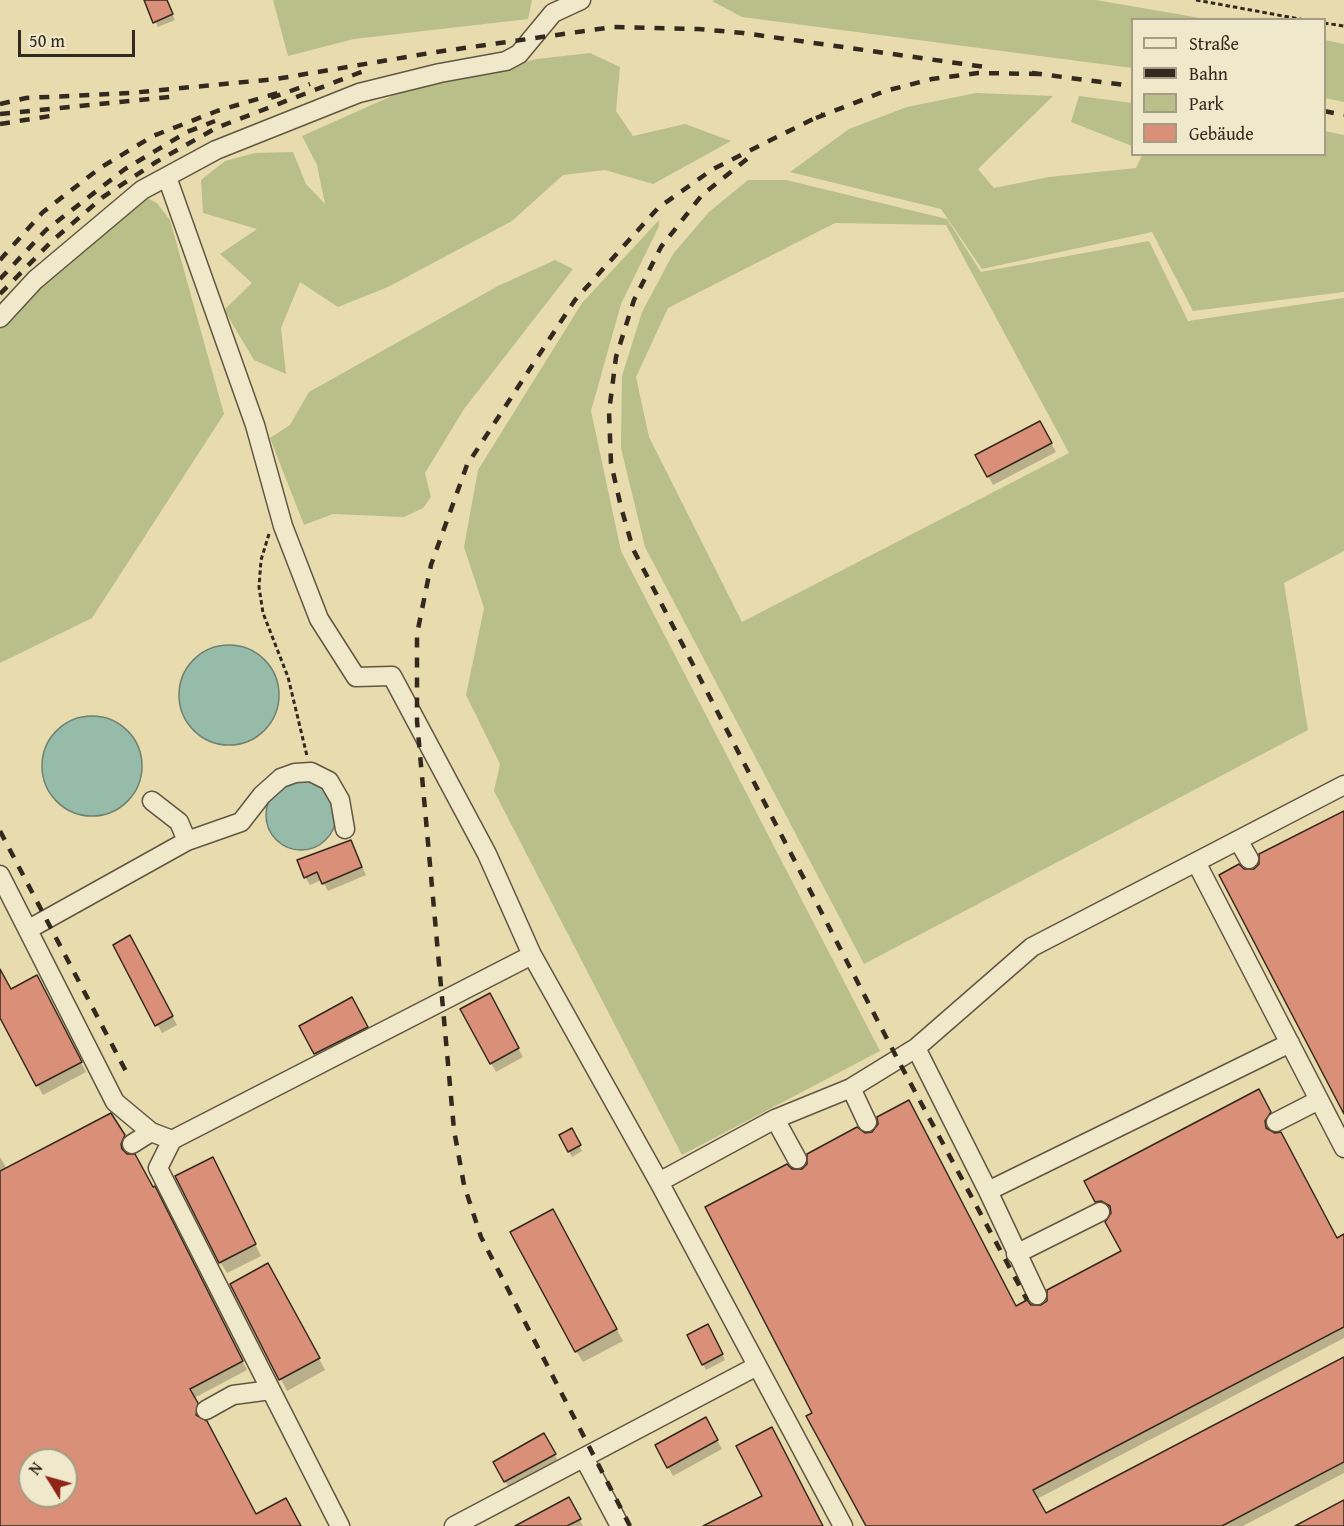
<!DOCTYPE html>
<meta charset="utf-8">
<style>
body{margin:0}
#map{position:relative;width:1344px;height:1526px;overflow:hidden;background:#e8dbae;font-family:"Gentium Book Plus",serif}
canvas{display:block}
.legend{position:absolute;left:1131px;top:18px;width:195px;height:138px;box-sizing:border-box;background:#f0e8ca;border:2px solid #a59c85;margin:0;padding:8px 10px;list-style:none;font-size:18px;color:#34291e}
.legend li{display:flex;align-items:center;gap:12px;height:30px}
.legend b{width:30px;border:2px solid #a59c85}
.north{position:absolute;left:18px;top:1448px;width:60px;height:60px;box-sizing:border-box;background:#f0e8ca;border:2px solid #a59c85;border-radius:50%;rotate:307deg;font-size:16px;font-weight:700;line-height:24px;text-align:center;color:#34291e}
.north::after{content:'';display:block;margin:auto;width:21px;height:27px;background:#8f2418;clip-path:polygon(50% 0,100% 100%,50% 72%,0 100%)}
.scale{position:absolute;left:18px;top:30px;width:117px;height:27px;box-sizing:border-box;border:3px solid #34291e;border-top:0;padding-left:8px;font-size:18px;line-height:21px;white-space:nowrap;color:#34291e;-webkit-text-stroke:4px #f0e8ca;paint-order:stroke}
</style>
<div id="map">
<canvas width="1344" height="1526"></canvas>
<ul class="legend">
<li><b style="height:8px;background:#f0e8ca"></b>Straße</li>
<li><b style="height:8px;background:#34291e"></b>Bahn</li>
<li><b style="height:16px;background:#b9bf88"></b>Park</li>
<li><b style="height:16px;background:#da9078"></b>Gebäude</li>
</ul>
<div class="north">N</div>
<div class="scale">50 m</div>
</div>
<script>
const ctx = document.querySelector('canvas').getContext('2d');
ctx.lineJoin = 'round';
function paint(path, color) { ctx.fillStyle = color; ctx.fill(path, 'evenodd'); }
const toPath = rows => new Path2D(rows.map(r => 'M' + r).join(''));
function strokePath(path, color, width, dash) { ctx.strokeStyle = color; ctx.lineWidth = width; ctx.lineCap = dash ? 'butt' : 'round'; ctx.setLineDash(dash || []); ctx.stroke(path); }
paint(toPath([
 [273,0,532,0,528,19,354,39,288,56],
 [715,0,1096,0,1206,19,1132,20,1132,68,742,17,712,1],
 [1325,40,1344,44,1344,102,1325,98],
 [590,53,620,67,616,111,633,136,685,124,731,141,653,184,605,170,563,175,512,221,388,287,338,307,300,282,281,328,286,374,254,360,224,310,252,283,220,254,257,229,203,213,201,180,225,161,255,153,293,152,306,184,325,204,317,165,302,136,403,91,537,59],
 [976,93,1053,96,978,169,994,188,1049,177,1136,168,1142,155,1324,154,1325,131,1344,135,1344,292,1193,311,1152,232,982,269,941,209,790,172,849,129,907,107],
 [1079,96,1132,103,1132,146,1071,122],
 [748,180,786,180,947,219,981,272,1149,241,1188,321,1344,298,1344,551,1284,583,1308,730,864,964,645,547,621,448,622,376,642,312,673,254,709,212],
 [835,223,946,225,1069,453,742,622,649,437,636,377,668,308],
 [147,198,157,203,170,220,224,414,92,618,0,663,0,330,34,290,137,203],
 [659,220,659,226,621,304,591,411,621,551,880,1051,682,1155,494,791,500,764,466,695,484,608,464,547,478,470,582,303],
 [555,260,573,269,464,409,425,473,431,497,423,508,404,517,333,514,304,525,270,438,290,425,309,392,498,286]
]), '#b9bf88');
const water = toPath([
 '179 695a50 50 0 1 1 100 0a50 50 0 1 1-100 0Z',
 '42 766a50 50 0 1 1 100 0a50 50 0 1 1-100 0Z',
 '266 815a35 35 0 1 1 70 0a35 35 0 1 1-70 0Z'
]);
paint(water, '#97bba9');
strokePath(water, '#6f8171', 1.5);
paint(toPath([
 [145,0,166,0,175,20,158,27],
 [1040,423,1056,452,993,485,977,456],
 [350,842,366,875,328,891,322,880,310,885,305,877],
 [130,937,177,1025,162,1033,115,946],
 [0,971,10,991,42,987,86,1072,43,1095,0,1015],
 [490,995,523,1057,496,1072,462,1010],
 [351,999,371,1036,320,1062,301,1026],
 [1258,1091,1275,1121,1268,1131,1337,1240,1344,1236,1344,1338,1037,1499,1046,1515,1344,1359,1344,1473,1243,1526,868,1526,808,1417,1027,1302,1035,1308,1043,1306,1050,1297,1123,1252,1113,1213,1107,1209,1101,1210,1096,1201],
 [571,1130,582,1151,572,1157,561,1136],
 [124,1136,129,1145,125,1154,159,1197,247,1370,194,1398,202,1413,201,1419,256,1516,300,1526,0,1526,0,1157,7,1169],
 [30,1460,66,1460,66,1496,30,1496],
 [219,1171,261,1256,227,1273,220,1262],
 [559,1222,623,1341,583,1362,576,1351],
 [275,1276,325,1370,287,1391,232,1285],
 [708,1326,725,1360,706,1370,689,1336],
 [705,1419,722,1449,673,1476,657,1445],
 [544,1435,559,1463,510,1490,495,1462],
 [569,1499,583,1526,518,1526]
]), '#0003');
const building = toPath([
 [144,0,167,0,173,14,153,23,144,0],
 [1040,421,1052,443,987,477,975,455,1040,421],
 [1344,811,1344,1114,1219,875,1239,864,1244,869,1254,869,1259,864,1259,854,1344,811],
 [351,840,362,867,322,884,317,872,304,878,297,860,351,840],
 [130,935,173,1016,155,1026,113,945,130,935],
 [0,969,11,989,37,975,82,1062,36,1086,0,1018,0,969],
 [490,993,519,1048,490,1064,460,1009,490,993],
 [352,997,368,1027,314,1054,299,1026,352,997],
 [1259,1089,1271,1112,1265,1121,1266,1128,1275,1133,1281,1132,1337,1238,1344,1234,1344,1327,1033,1490,1046,1513,1344,1357,1344,1462,1222,1526,866,1526,806,1416,812,1413,705,1207,787,1164,792,1169,802,1169,807,1164,807,1154,857,1127,865,1133,872,1132,878,1124,877,1117,909,1100,1016,1306,1027,1300,1031,1305,1041,1305,1047,1301,1047,1290,1121,1251,1105,1222,1111,1213,1110,1206,1101,1201,1095,1202,1084,1181,1259,1089],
 [111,1113,125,1135,121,1144,122,1149,127,1154,135,1154,153,1187,155,1186,243,1361,190,1389,198,1403,196,1415,207,1421,256,1514,286,1498,301,1526,0,1526,0,1171,111,1113],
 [30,1460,66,1460,66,1496,30,1496,30,1460],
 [572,1128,581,1145,568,1152,559,1135,572,1128],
 [213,1157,256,1244,219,1263,175,1176,213,1157],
 [553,1209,617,1329,575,1352,510,1232,553,1209],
 [268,1263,320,1358,279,1380,230,1284,268,1263],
 [708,1324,723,1354,702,1365,687,1335,708,1324],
 [706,1417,718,1440,667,1468,655,1445,706,1417],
 [772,1427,823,1526,703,1526,762,1496,736,1446,772,1427],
 [544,1433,556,1454,504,1482,493,1462,544,1433],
 [569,1497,581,1519,567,1526,515,1526,569,1497],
 [1344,1500,1344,1526,1295,1526,1344,1500]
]);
paint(building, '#da9078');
strokePath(building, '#34291e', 1.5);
const minor = toPath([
 [167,177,255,425,283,526,319,619,356,677,392,676,487,854,532,955],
 [0,318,35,280,142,190,216,150,359,93,440,73,506,61,519,54,553,13,581,0],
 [1344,785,1196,862,1344,1148],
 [152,801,179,822,187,841],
 [1238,840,1249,859],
 [0,875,115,1102,151,1132,172,1140],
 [29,929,187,841,241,822,262,795,281,778,295,773,311,772,329,781,340,800,345,829],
 [916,1048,1032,947,1196,862],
 [851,1088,867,1122],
 [775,1119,797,1159],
 [1276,1122,1319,1100],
 [132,1144,151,1132],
 [1016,1254,1100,1212],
 [1037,1295,988,1191,1290,1043],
 [206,1410,233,1395,271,1390],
 [584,1458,620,1526],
 [340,1526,158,1168,172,1140,532,955,659,1182],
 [454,1526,757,1366],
 [843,1526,659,1182,775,1119,851,1088,916,1048,988,1191]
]);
strokePath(minor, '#615642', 21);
strokePath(toPath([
 [1196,0,1305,20],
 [1324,23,1344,26],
 [269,534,261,560,259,587,263,613,288,677,307,756]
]), '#34291e', 3, [4.5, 3]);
strokePath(minor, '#f0e8ca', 18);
strokePath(toPath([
 [1032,73,1132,86],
 [271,98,310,84],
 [0,104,26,98,130,93,276,79,436,52,613,27,698,29,743,33,985,67],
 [1324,111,1344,115],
 [0,114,170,97],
 [816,118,885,91,932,79,978,73,1039,74],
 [0,124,50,116],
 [747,159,702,195,661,247,634,300,616,357,609,412,611,463,621,507,633,549,898,1060,1027,1300],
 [0,260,43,212,100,168,153,136,217,111,278,93],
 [0,279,46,230,125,169,187,132,215,121],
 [0,294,52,241,103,197,156,162,216,128,369,69],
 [0,831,130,1079],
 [630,1526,481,1237,464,1185,454,1130,417,721,417,634,431,565,467,465,575,300,658,208,713,169,823,114]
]), '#34291e', 4.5, [10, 10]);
</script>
